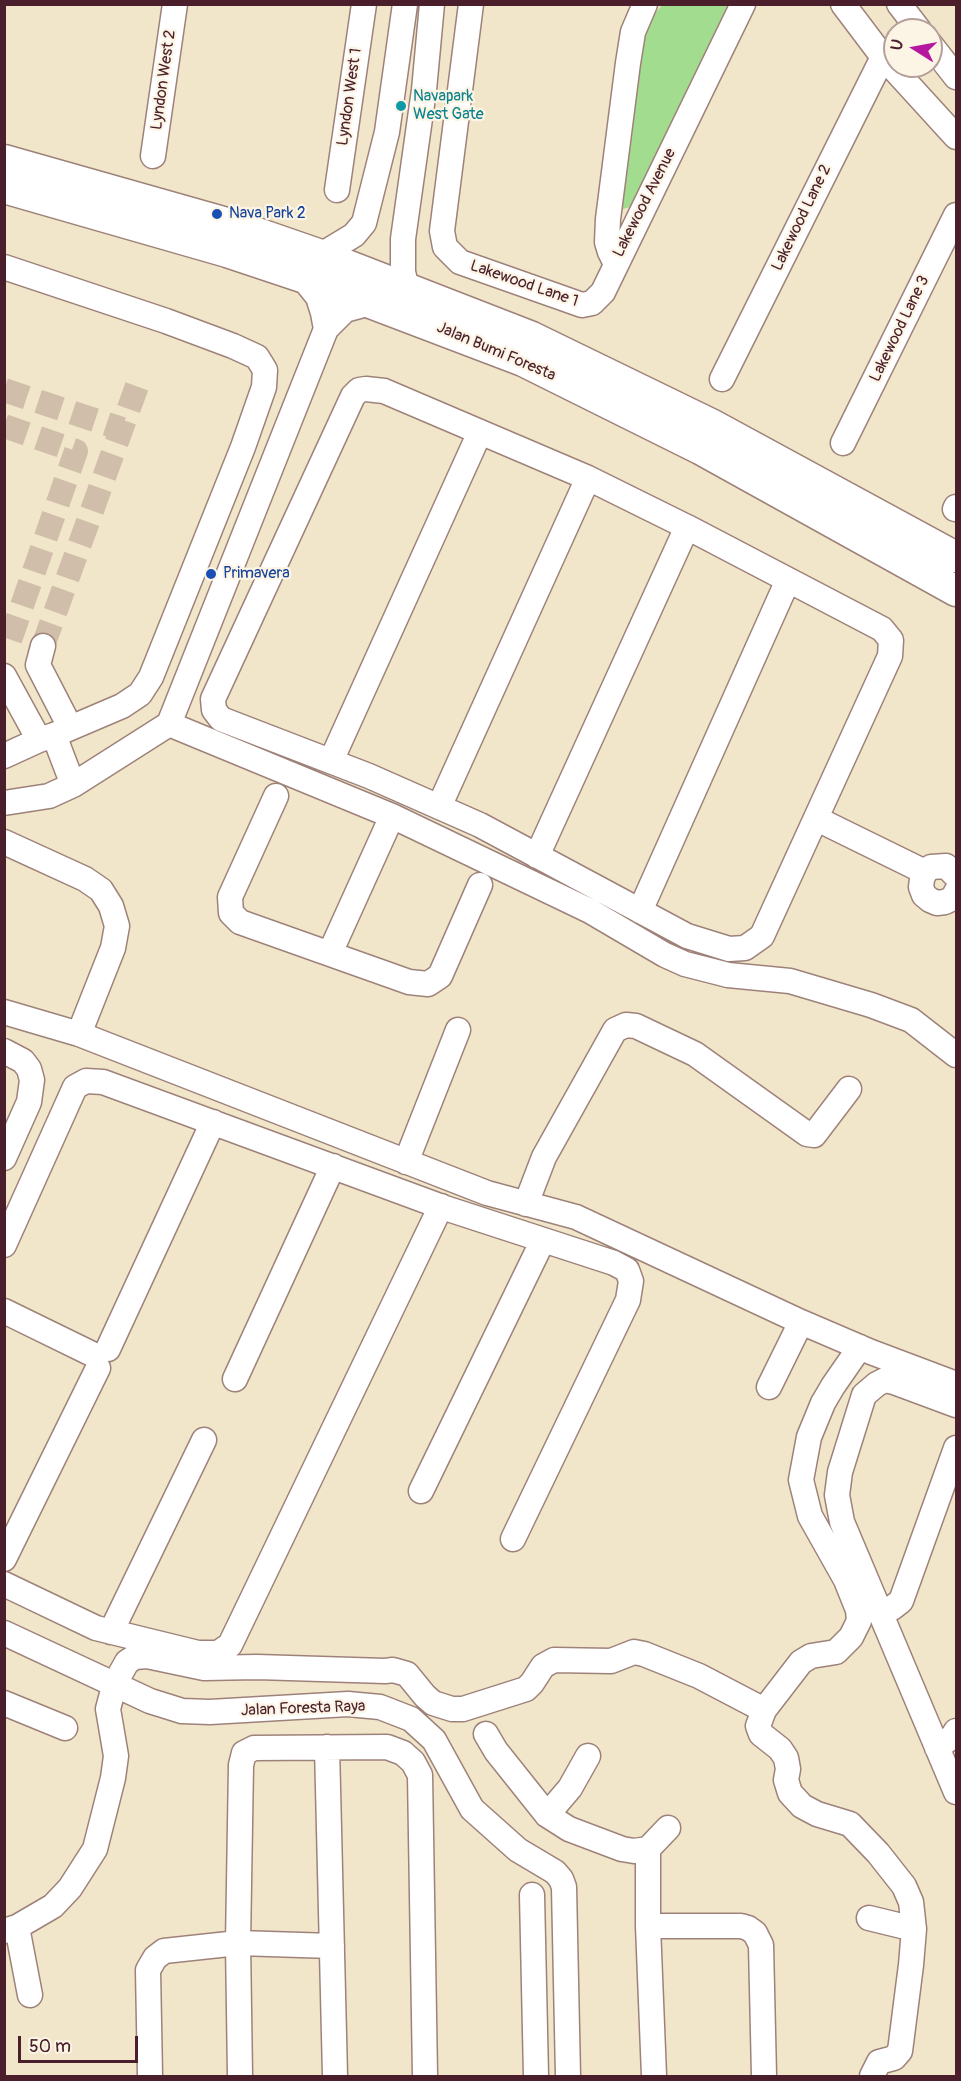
<!DOCTYPE html>
<style>
body{margin:0}
#map{position:relative;width:961px;height:2081px;overflow:hidden;background:#f1e6ca;font-family:Pangolin,sans-serif}
canvas{display:block}
.frame{position:absolute;inset:0;border:6px solid #4a1f2b;pointer-events:none}
.north{position:absolute;left:883px;top:18px;width:60px;height:60px;box-sizing:border-box;background:#fcf5e5;border:2px solid #b59f9b;border-radius:50%;rotate:281deg;font-size:16px;font-weight:700;line-height:24px;text-align:center;color:#4a1f2b}
.north::after{content:'';display:block;margin:auto;width:21px;height:27px;background:#b5179e;clip-path:polygon(50% 0,100% 100%,50% 72%,0 100%)}
.scale{position:absolute;left:18px;top:2036px;width:120px;height:27px;box-sizing:border-box;border:3px solid #4a1f2b;border-top:0;padding-left:8px;font-size:18px;line-height:21px;white-space:nowrap;color:#4a1f2b;-webkit-text-stroke:4px #fcf5e5;paint-order:stroke}
</style>
<div id="map">
<canvas width="961" height="2081"></canvas>
<div class="frame"></div>
<div class="north">U</div>
<div class="scale">50 m</div>
</div>
<script>
const ctx = document.querySelector('canvas').getContext('2d');
ctx.lineJoin = 'round';
function paint(path, color) { ctx.fillStyle = color; ctx.fill(path, 'evenodd'); }
const toPath = rows => new Path2D(rows.map(r => 'M' + r).join(''));
function strokePath(path, color, width, dash) { ctx.strokeStyle = color; ctx.lineWidth = width; ctx.lineCap = dash ? 'butt' : 'round'; ctx.setLineDash(dash || []); ctx.stroke(path); }
function drawText(font, color, halo, rows, align = 'center') {
  ctx.font = font + ' Pangolin,sans-serif'; ctx.lineWidth = 4.5; ctx.setLineDash([]); ctx.textBaseline = 'middle'; ctx.strokeStyle = halo; ctx.fillStyle = color; for (const [text, x, y, turn = 0] of rows) {
    ctx.save(); ctx.translate(x, y); ctx.rotate((+turn || 0) * Math.PI / 180); ctx.textAlign = isNaN(turn) ? turn : align; if (halo) ctx.strokeText(text, 0, 0); ctx.fillText(text, 0, 0); ctx.restore();
  }
}
paint(toPath([
 [662,5,728,5,630,207,623,209,621,204,644,35,653,16]
]), '#a2dc8e');
strokePath(toPath([
 [4,390,122,429],
 [4,426,76,451,9,643,4,642],
 [43,646,137,386]
]), '#d0beaa', 24, [24, 12]);
const minor = toPath([
 [471,4,442,231,445,247,460,262,582,305,592,303,603,292,743,4],
 [843,4,883,57,956,137],
 [899,4,919,30],
 [931,45,956,77],
 [153,156,175,4],
 [337,190,364,4],
 [321,255,354,235,364,223,387,132,405,4],
 [616,264,610,252,607,242,608,219,628,63,633,32,645,4],
 [4,267,166,321,233,346,257,357,265,370,264,387,243,447,151,677,140,694,122,706,54,735],
 [302,277,318,297,323,313,326,329],
 [407,289,403,272,403,239,424,90,432,4],
 [722,379,883,57],
 [366,389,384,391,588,478,687,527,882,629,891,640,890,656,762,936,745,948,729,949,687,936,480,825,369,776,221,719,214,710,213,699,353,396,359,390,366,389],
 [843,443,956,215],
 [955,509,956,507],
 [43,646,38,665,70,727],
 [4,676,39,740],
 [169,724,392,816,590,911,665,955,685,964,728,975,790,981,871,1005,911,1020,956,1055],
 [169,724,326,329,345,310,371,303],
 [4,756,39,740,54,735,73,785],
 [331,761,480,432],
 [276,796,230,897,231,913,240,922,409,982,428,984,440,976,480,885],
 [4,803,49,796,73,785,169,724],
 [439,807,588,478],
 [817,819,925,872],
 [4,842,85,879,101,890,111,906,117,926,113,948,79,1034],
 [537,856,687,527],
 [956,876,946,866,931,867,925,872,922,879,921,887,924,895,930,900,937,903,945,902,953,898,956,892],
 [640,911,788,580],
 [330,953,392,816],
 [4,1012,79,1034,487,1193,576,1217,801,1322,871,1352,956,1384],
 [4,1051,23,1061,29,1069,32,1080,29,1102,4,1158],
 [406,1162,458,1030],
 [526,1204,544,1157,615,1030,626,1025,636,1026,695,1054,807,1134,814,1135,849,1089],
 [4,1245,75,1087,86,1081,103,1082,445,1208,614,1263,627,1270,631,1281,628,1300,513,1539],
 [4,1311,92,1354],
 [108,1349,213,1122],
 [235,1379,333,1166],
 [769,1387,801,1322],
 [956,1405,894,1382,885,1380,877,1384,864,1395,840,1472,837,1495,842,1522,956,1792],
 [421,1491,543,1240],
 [4,1559,98,1368],
 [4,1584,96,1628,198,1653,218,1653,230,1645,441,1206],
 [879,1609,892,1608,901,1601,956,1448],
 [111,1632,204,1440],
 [4,1633,150,1701,182,1711,210,1712,348,1704,380,1707,411,1719,434,1740,472,1809,518,1850,555,1872,561,1879,564,1887,568,2076],
 [118,1678,127,1662,135,1657,147,1656,204,1668,257,1667,385,1671,393,1670,407,1674,425,1696,433,1703,452,1709,463,1709,526,1689,532,1683,543,1666,554,1660,611,1661,634,1652,644,1654,699,1676,764,1710,758,1726,761,1734,780,1749,786,1758,788,1769,786,1780,790,1793,802,1806,817,1814,850,1824,878,1853,904,1886,911,1902,914,1929,911,1965,900,2051,894,2058,879,2062,872,2076],
 [4,1703,65,1728],
 [764,1710,801,1662,811,1656,836,1652,851,1637,859,1621,858,1610,846,1580,810,1516,801,1480,809,1437,823,1403,833,1386,860,1347],
 [486,1734,496,1751,547,1815,569,1829,622,1849,634,1851,648,1849,648,1926,654,2076],
 [327,1747,335,2076],
 [937,1748,953,1736,956,1731],
 [547,1815,570,1788,588,1756],
 [648,1849,668,1828],
 [532,1895,536,2076],
 [869,1918,914,1929],
 [648,1926,741,1926,748,1928,755,1933,761,1945,764,2076],
 [17,1927,30,1995],
 [4,1931,17,1927,53,1906,70,1888,95,1849,113,1778,116,1756,108,1709,113,1690],
 [150,2076,148,1970,155,1958,164,1951,238,1943,332,1946],
 [240,2076,238,1943,241,1765,244,1753,254,1748,387,1747,403,1753,413,1762,420,1775,425,2076]
]);
const major = toPath([
 [4,160,237,226,321,255,532,337,711,424,956,557],
 [4,188,227,252,302,277,523,361,700,449,956,591]
]);
strokePath(minor, '#9e827a', 27);
strokePath(major, '#9e827a', 33);
strokePath(minor, '#fff', 24);
strokePath(major, '#fff', 30);
for (const [x, y, r, color] of [
 [401,106,6,"#0f9aa8"],
 [217,214,6,"#1a4fb4"],
 [211,574,6,"#1a4fb4"]
]) { const dot = new Path2D(); dot.arc(x, y, r, 0, 2 * Math.PI); ctx.fillStyle = color; ctx.fill(dot); strokePath(dot, '#fcf5e5', 2); }
drawText('16px', '#4a1f2b', '#fcf5e5', [
 ["Lyndon West 2",164,80,-82],
 ["Lyndon West 1",350,97,-82],
 ["Lakewood Avenue",645,203,-63],
 ["Lakewood Lane 2",802,218,-64],
 ["Lakewood Lane 1",524,284,19],
 ["Lakewood Lane 3",900,329,-64],
 ["Jalan Bumi Foresta",496,352,23],
 ["Jalan Foresta Raya",303,1709,-2]
]);
drawText('16px', '#0d838f', '#fcf5e5', [
 ["Navapark",413,97],
 ["West Gate",413,115]
], 'left');
drawText('16px', '#164399', '#fcf5e5', [
 ["Nava Park 2",229,214],
 ["Primavera",223,574]
], 'left');
</script>
